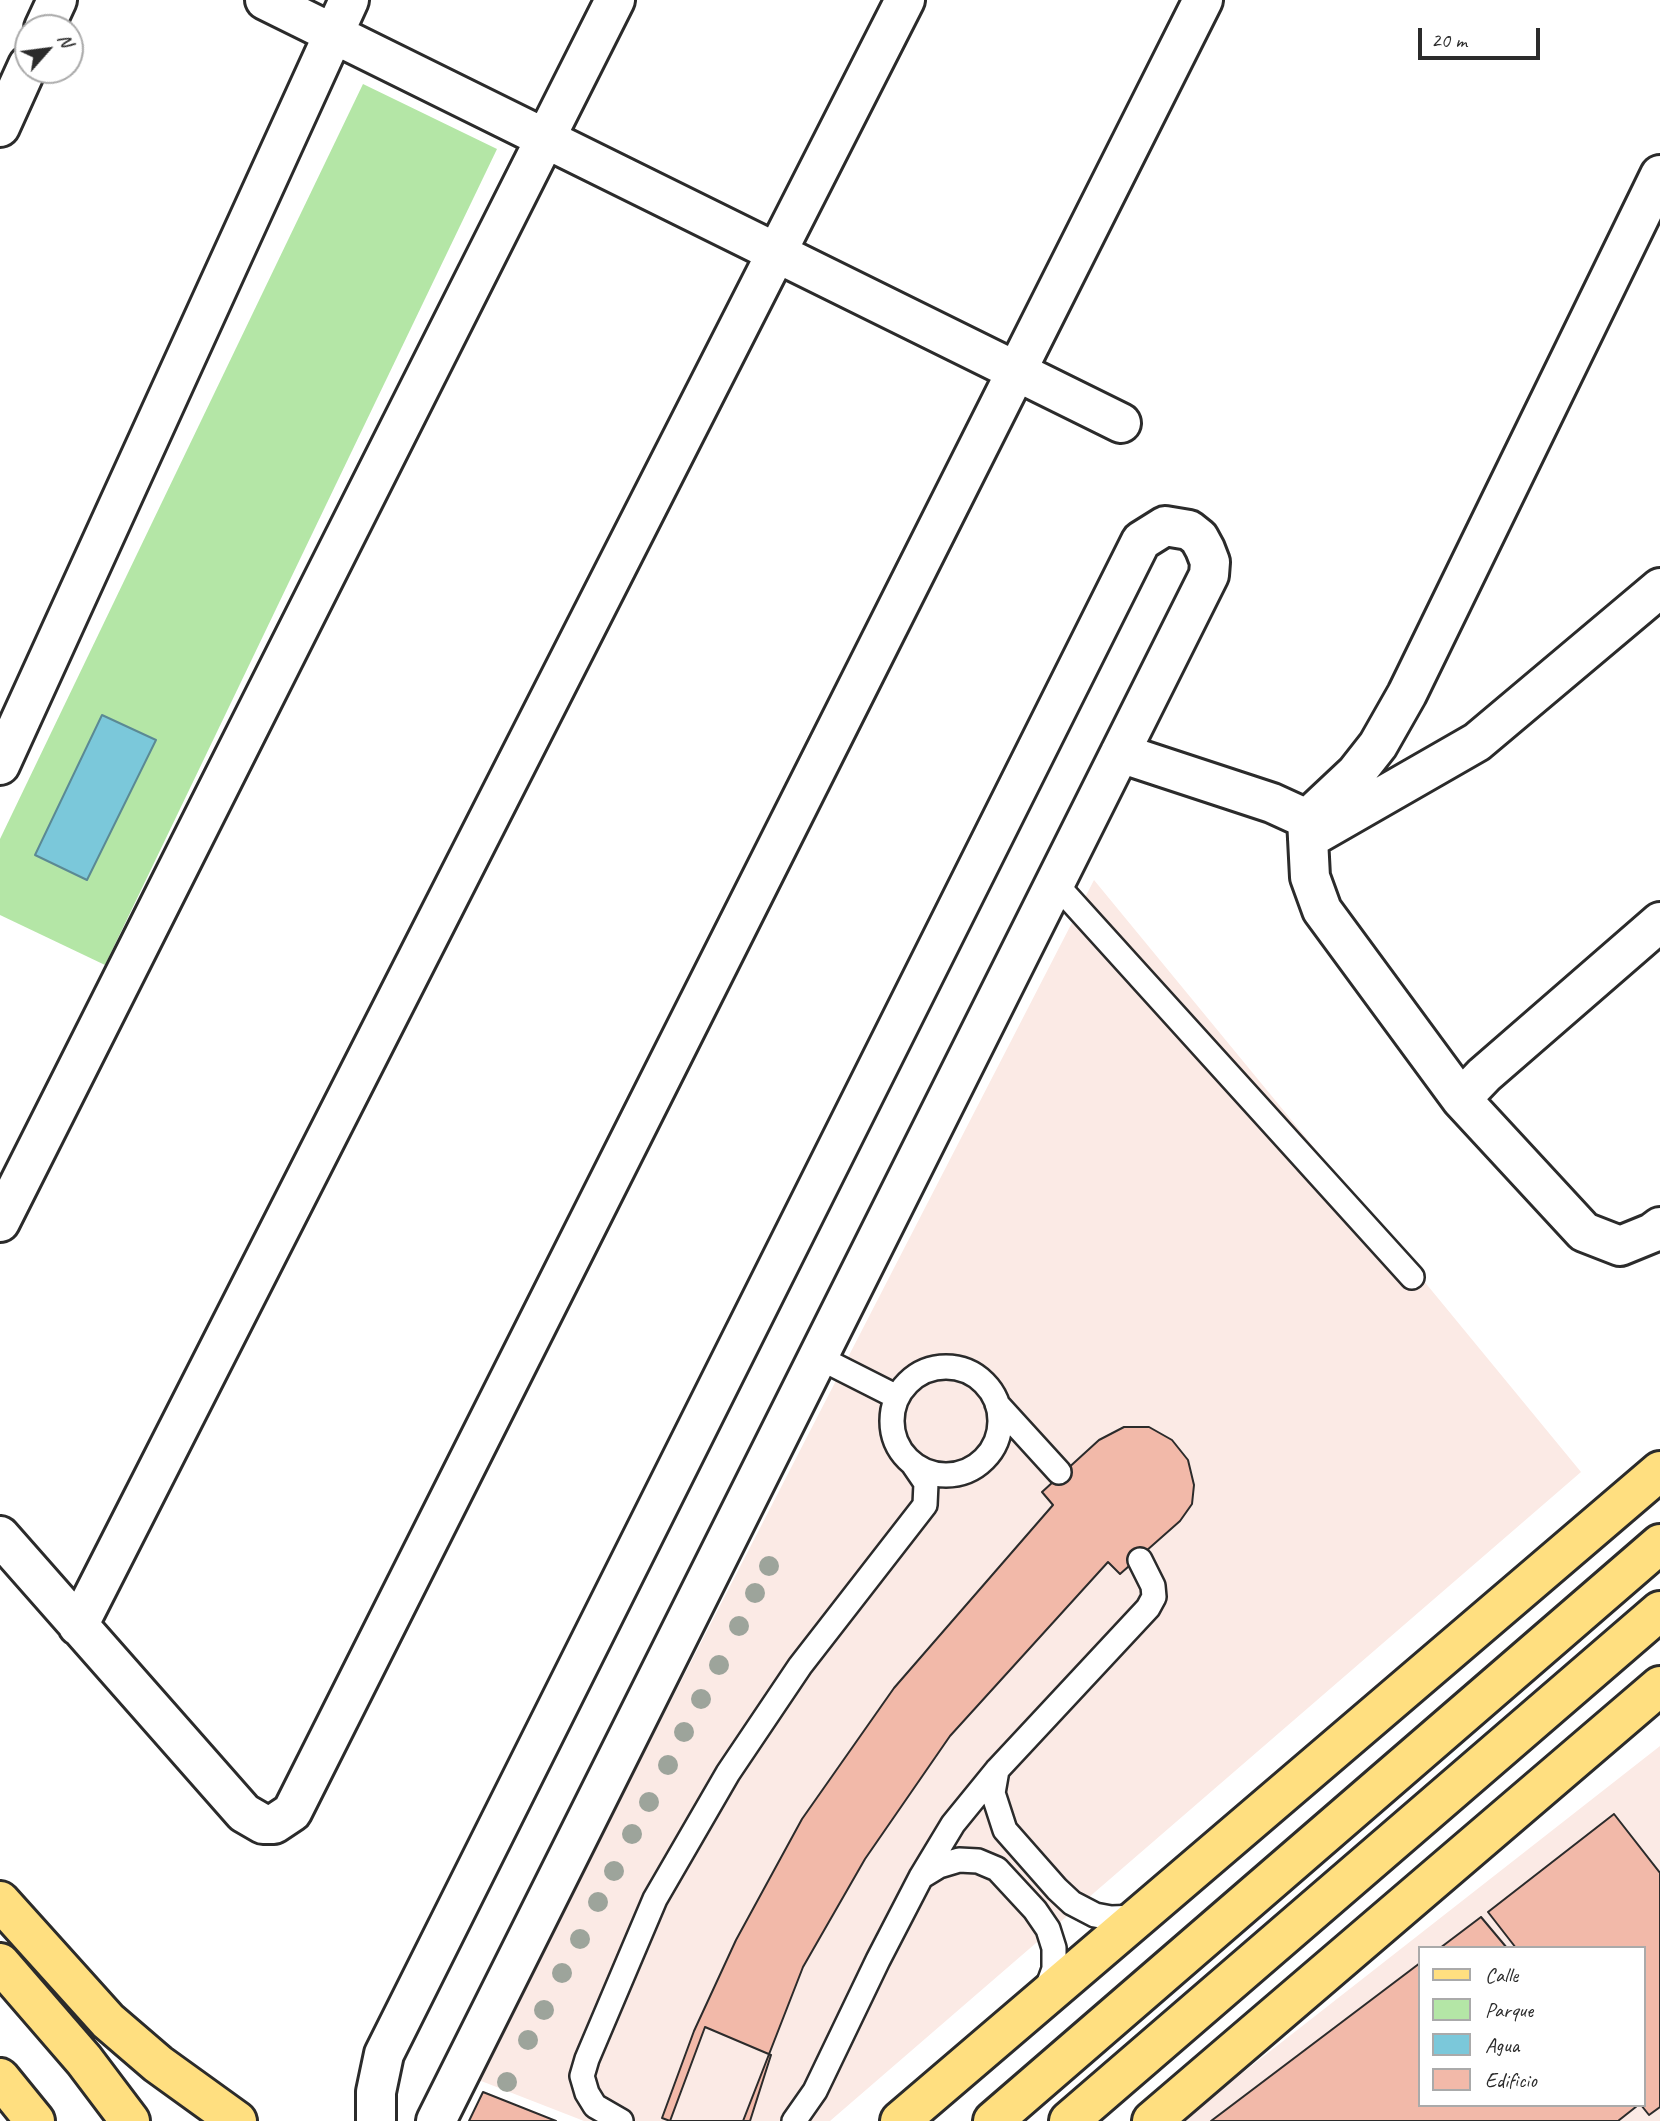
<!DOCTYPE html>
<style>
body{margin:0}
#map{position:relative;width:1660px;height:2121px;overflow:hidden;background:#fff;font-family:Caveat,sans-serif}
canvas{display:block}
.legend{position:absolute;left:1418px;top:1946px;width:228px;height:161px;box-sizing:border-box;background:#fff;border:2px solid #aaa;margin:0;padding:9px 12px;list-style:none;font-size:21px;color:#2b2b2b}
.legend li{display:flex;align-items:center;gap:14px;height:35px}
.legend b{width:35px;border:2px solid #aaa}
.north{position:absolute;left:14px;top:14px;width:70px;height:70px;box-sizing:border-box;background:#fff;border:2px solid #aaa;border-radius:50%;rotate:62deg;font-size:19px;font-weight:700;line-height:28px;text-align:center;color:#2b2b2b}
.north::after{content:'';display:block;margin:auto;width:24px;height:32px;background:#2b2b2b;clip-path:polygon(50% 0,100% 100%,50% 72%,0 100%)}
.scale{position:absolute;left:1418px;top:28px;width:122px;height:32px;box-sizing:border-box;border:4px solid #2b2b2b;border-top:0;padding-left:9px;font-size:21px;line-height:24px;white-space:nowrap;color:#2b2b2b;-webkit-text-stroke:5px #fff;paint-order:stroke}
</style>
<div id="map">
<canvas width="1660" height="2121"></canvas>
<ul class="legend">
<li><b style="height:9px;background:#ffdf80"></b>Calle</li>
<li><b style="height:19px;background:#b4e6a6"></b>Parque</li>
<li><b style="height:19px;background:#7bc8da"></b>Agua</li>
<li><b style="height:19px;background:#f2b9a9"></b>Edificio</li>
</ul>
<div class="north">N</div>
<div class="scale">20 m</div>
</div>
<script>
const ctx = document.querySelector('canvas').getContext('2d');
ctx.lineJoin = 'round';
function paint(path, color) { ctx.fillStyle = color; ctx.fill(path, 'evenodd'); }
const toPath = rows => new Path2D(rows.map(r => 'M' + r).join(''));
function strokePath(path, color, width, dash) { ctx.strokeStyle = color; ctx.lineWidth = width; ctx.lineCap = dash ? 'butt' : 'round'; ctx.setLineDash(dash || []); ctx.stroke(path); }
paint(toPath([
 [1094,880,1581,1472,830,2121,584,2121,476,2079],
 [1660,1746,1660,2121,1181,2121],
 [1420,1948,1644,1948,1644,2105,1420,2105]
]), '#fbeae5');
paint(toPath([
 [363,84,497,149,105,965,0,915,0,839]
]), '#b4e6a6');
const water = toPath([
 [102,715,156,740,87,880,35,855,102,715]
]);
paint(water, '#7bc8da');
strokePath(water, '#5b8994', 2);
const building = toPath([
 [1124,1427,1149,1427,1172,1440,1188,1460,1194,1485,1192,1504,1180,1521,1120,1574,1108,1562,950,1736,865,1859,803,1967,743,2121,670,2121,662,2118,694,2031,736,1940,802,1819,894,1688,1053,1505,1042,1492,1099,1440,1124,1427],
 [1614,1814,1660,1873,1660,2107,1649,2115,1641,2105,1644,2105,1644,1948,1516,1948,1488,1912,1614,1814],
 [1481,1917,1507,1948,1440,1948,1481,1917],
 [1420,1963,1420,2105,1637,2106,1618,2121,1211,2121,1420,1963],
 [705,2027,771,2055,750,2121,670,2121,705,2027],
 [483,2092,556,2121,469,2121,483,2092]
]);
paint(building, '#f2b9a9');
strokePath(building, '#2b2b2b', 2);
const service = toPath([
 [1055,883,1412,1277],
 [818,1357,897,1397],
 '892 1421a54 54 0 1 1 108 0a54 54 0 1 1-108 0Z',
 [997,1404,1059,1472],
 [997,1770,993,1793,1005,1830,1057,1889,1072,1903,1095,1915,1111,1918,1138,1917],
 [921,1877,939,1866,959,1860,978,1861,997,1869,1035,1910,1048,1929,1054,1948,1054,1969,1045,1994],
 [621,2121,595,2106,587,2093,582,2076,587,2059,655,1899,728,1773,800,1666,925,1505,926,1483,913,1464],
 [794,2121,815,2091,878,1960,921,1877,953,1824,997,1770,1148,1608,1154,1597,1153,1586,1140,1560]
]);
const minor = toPath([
 [265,0,1121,423],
 [44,28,57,0],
 [0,127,28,65],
 [1120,753,1272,803,1307,819,1310,877,1322,910,1461,1099,1584,1232,1620,1246,1652,1233,1660,1227],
 [0,765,349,0],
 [1307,819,1356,773,1378,745,1407,694,1660,175],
 [1308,839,1477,742,1660,588],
 [1461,1099,1484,1075,1660,922],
 [0,1222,615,0],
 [0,1536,244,1813,263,1824,274,1824,292,1812,1203,0],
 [78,1626,905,0],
 [376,2121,376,2092,384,2054,1141,541,1165,526,1189,530,1199,538,1205,549,1210,562,1209,575,436,2121]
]);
const primary = toPath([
 [0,1901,108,2021,158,2064,237,2121],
 [0,1963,84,2060,130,2121],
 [900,2121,1660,1471],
 [993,2121,1660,1544],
 [1069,2121,1660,1611],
 [1152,2121,1660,1686]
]);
const trunk = toPath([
 [0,2078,35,2121]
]);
strokePath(service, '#2b2b2b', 28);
strokePath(minor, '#2b2b2b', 44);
strokePath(primary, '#2b2b2b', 44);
strokePath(trunk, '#2b2b2b', 44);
strokePath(service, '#fff', 23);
strokePath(minor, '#fff', 38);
strokePath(primary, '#ffdf80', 38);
strokePath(trunk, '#ffdf80', 38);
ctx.fillStyle = '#9da49b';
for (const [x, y] of [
 [769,1566],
 [755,1593],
 [739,1626],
 [719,1665],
 [701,1699],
 [684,1732],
 [668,1765],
 [649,1802],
 [632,1834],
 [614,1871],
 [598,1902],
 [580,1939],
 [562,1973],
 [544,2010],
 [528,2040],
 [507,2082]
]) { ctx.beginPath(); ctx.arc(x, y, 10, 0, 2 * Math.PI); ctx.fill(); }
</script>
